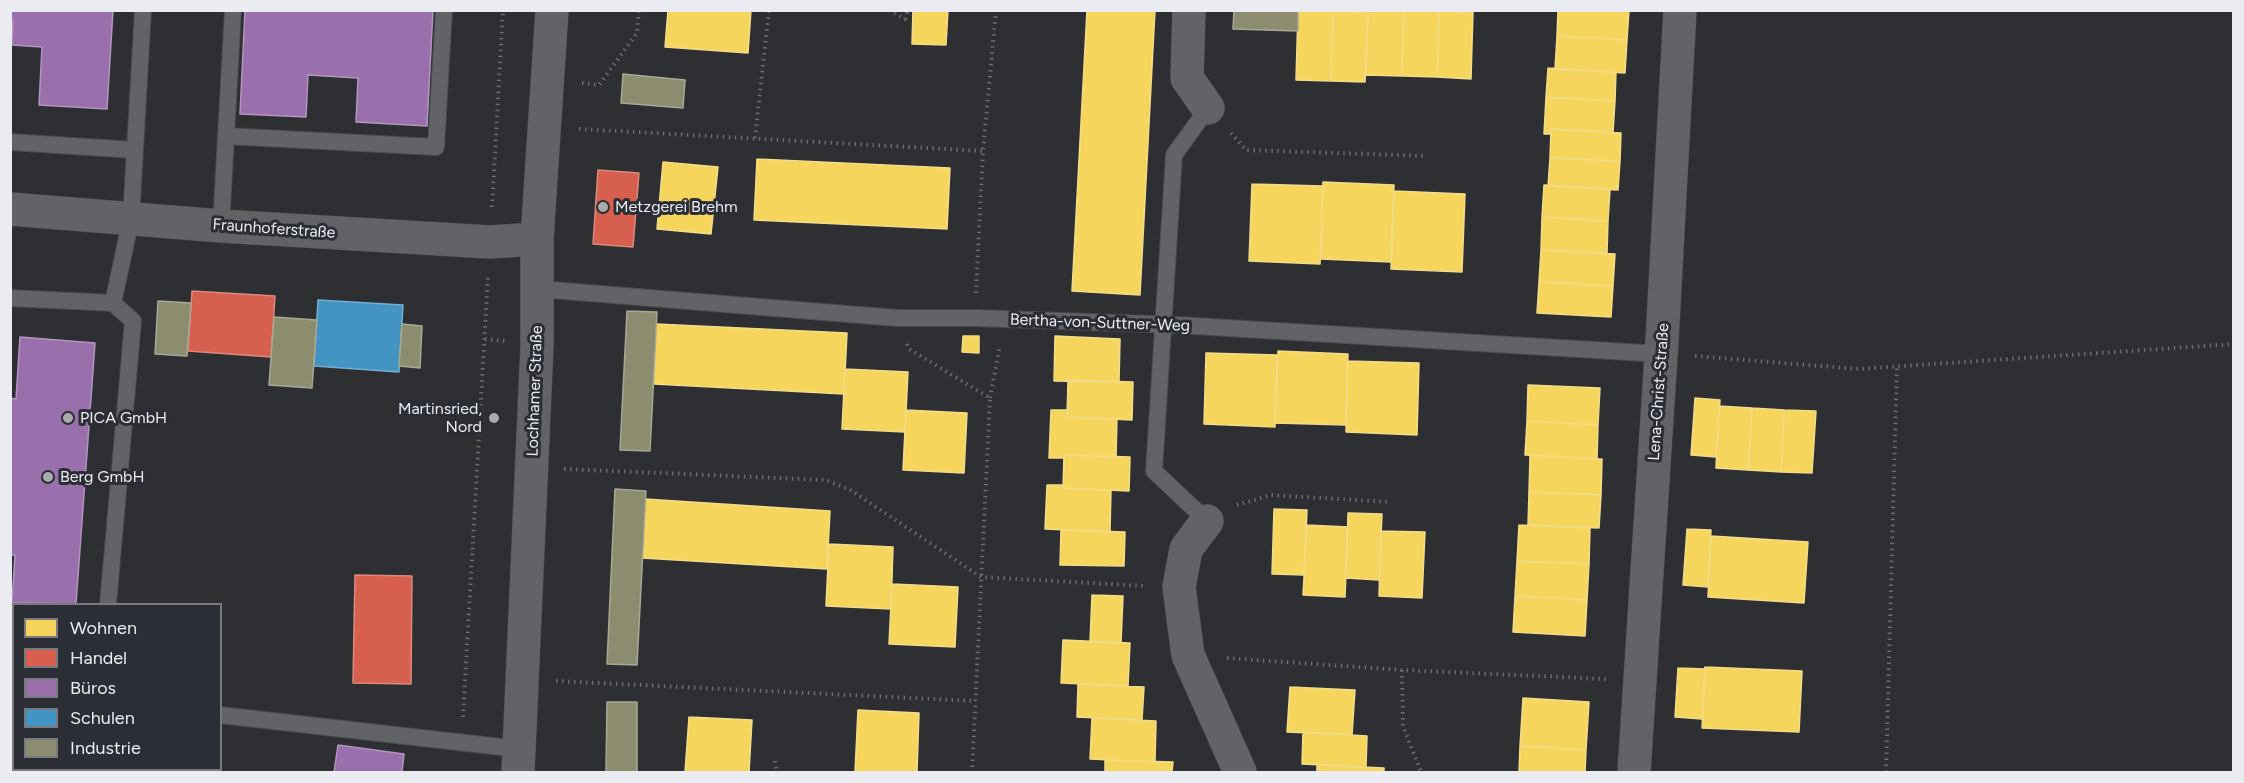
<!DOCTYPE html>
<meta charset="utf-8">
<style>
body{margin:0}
#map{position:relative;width:2244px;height:783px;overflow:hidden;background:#2e2f33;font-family:Figtree,sans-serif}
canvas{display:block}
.frame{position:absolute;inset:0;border:12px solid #ebecf1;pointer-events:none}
.legend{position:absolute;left:12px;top:603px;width:210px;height:168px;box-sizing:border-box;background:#2c2e35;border:2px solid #787a80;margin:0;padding:8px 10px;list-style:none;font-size:18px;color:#ebecf1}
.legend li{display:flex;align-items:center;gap:12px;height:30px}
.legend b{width:30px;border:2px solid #787a80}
</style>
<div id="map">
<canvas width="2244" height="783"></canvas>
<div class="frame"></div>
<ul class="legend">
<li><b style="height:16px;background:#f6d55c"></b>Wohnen</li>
<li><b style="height:16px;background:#d6604d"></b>Handel</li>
<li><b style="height:16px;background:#9970ab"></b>Büros</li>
<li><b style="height:16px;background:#4393c3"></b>Schulen</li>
<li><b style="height:16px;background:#8c8c6e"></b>Industrie</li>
</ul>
</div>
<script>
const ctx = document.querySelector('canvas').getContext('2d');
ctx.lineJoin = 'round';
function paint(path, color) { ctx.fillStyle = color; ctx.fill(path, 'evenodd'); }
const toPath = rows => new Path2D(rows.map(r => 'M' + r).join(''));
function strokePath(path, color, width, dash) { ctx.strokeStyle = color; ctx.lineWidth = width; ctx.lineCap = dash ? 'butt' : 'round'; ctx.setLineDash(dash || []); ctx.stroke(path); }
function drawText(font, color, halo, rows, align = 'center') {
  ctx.font = font + ' Figtree,sans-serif'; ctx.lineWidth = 6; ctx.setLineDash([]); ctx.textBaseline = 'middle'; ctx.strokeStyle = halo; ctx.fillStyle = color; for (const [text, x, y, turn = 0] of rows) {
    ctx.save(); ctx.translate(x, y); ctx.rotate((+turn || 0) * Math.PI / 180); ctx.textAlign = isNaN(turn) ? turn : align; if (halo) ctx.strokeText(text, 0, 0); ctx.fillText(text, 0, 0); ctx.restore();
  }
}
const homes = toPath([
 [668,10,751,10,748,53,665,47,668,10],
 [913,10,948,10,946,45,912,44,913,10],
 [1087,10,1155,10,1140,295,1072,291,1087,10],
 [1298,10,1333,11,1331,81,1296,80,1298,10],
 [1368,10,1404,10,1402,76,1366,75,1368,10],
 [1404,10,1439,11,1437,77,1402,76,1404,10],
 [1558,10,1629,10,1627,40,1557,36,1558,10],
 [1333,11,1368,12,1365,82,1331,81,1333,11],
 [1439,11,1473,12,1471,79,1437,77,1439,11],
 [1557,36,1627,40,1625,73,1555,69,1557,36],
 [1548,68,1616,72,1615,101,1546,97,1548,68],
 [1546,97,1615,101,1613,132,1551,129,1551,134,1544,134,1546,97],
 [1551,129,1621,133,1620,161,1550,158,1551,129],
 [1550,158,1620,161,1618,190,1548,186,1550,158],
 [757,159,950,168,947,229,754,220,757,159],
 [663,162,718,167,711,234,657,229,663,162],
 [1323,182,1394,185,1391,262,1321,259,1323,182],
 [1252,184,1323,186,1320,264,1249,261,1252,184],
 [1544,185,1610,189,1608,221,1542,217,1544,185],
 [1394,191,1465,194,1462,272,1391,269,1394,191],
 [1542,217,1608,221,1607,253,1541,250,1542,217],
 [1541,250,1615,254,1613,286,1539,282,1541,250],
 [1539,282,1613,286,1611,317,1537,313,1539,282],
 [656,324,847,333,844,394,654,384,656,324],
 [963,336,979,336,979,353,962,352,963,336],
 [1055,336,1120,339,1119,382,1054,381,1055,336],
 [1278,351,1348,354,1346,425,1275,423,1278,351],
 [1206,353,1277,355,1275,427,1204,424,1206,353],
 [1348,361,1419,363,1417,435,1346,432,1348,361],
 [845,369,908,372,905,432,842,429,845,369],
 [1068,380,1133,382,1132,420,1067,417,1068,380],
 [1528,385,1600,388,1598,425,1527,421,1528,385],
 [1695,398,1720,400,1716,457,1691,455,1695,398],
 [1719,406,1752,408,1748,470,1716,468,1719,406],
 [1752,408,1784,410,1781,472,1748,470,1752,408],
 [906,410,967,413,964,473,903,470,906,410],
 [1051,410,1068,410,1067,417,1117,419,1116,457,1064,455,1064,458,1049,458,1051,410],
 [1784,410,1816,411,1812,473,1781,472,1784,410],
 [1527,421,1598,425,1597,459,1525,455,1527,421],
 [1064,455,1130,457,1129,491,1063,488,1064,455],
 [1530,455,1602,459,1601,495,1529,492,1530,455],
 [1047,485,1063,485,1063,488,1111,490,1110,532,1045,529,1047,485],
 [1529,492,1601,495,1599,528,1528,525,1529,492],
 [645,499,830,511,827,569,642,558,645,499],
 [1274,509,1307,510,1304,575,1272,574,1274,509],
 [1348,513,1382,514,1379,580,1346,578,1348,513],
 [1307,525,1348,527,1345,597,1303,595,1307,525],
 [1519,525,1590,528,1589,564,1517,561,1519,525],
 [1687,529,1711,530,1708,587,1683,585,1687,529],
 [1061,530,1125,532,1124,566,1060,565,1061,530],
 [1381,531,1425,532,1422,598,1379,596,1381,531],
 [1711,536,1808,542,1804,603,1708,597,1711,536],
 [829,544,893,547,891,609,826,606,829,544],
 [1517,561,1589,564,1587,600,1515,596,1517,561],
 [892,584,958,587,955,647,889,644,892,584],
 [1092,595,1123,596,1121,643,1090,642,1092,595],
 [1515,596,1587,600,1585,636,1513,632,1515,596],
 [1063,640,1130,643,1128,686,1061,683,1063,640],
 [1705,667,1802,671,1799,732,1702,728,1705,667],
 [1678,668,1705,669,1702,719,1675,717,1678,668],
 [1078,684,1144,687,1142,720,1077,717,1078,684],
 [1290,687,1355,690,1352,735,1287,732,1290,687],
 [1523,698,1589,702,1586,750,1520,746,1523,698],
 [858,710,919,713,917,772,855,772,858,710],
 [689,717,752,720,749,772,685,772,689,717],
 [1092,718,1156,721,1155,762,1090,759,1092,718],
 [1303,732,1367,736,1366,767,1302,764,1303,732],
 [1520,746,1586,750,1585,772,1519,772,1520,746],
 [1105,760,1173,762,1172,772,1105,772,1105,760],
 [1317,765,1384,768,1384,772,1317,772,1317,765]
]);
paint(homes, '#f6d55c');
strokePath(homes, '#f3dc89', 1.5);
const shops = toPath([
 [598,170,639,173,633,247,593,244,598,170],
 [192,291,275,296,271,357,188,351,192,291],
 [355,575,412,576,411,684,353,683,355,575]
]);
paint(shops, '#d6604d');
strokePath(shops, '#dc8a7e', 1.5);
const offices = toPath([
 [10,10,113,10,107,109,39,105,42,47,12,45,13,19,10,19,10,10],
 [245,10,433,10,427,126,356,122,358,78,308,75,306,117,240,114,245,10],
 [20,337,95,343,76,604,12,603,15,555,10,555,10,398,16,399,20,337],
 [10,698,14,698,14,770,151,770,150,772,10,772,10,698],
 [338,745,404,754,402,772,334,772,338,745]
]);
paint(offices, '#9970ab');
strokePath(offices, '#b295c0', 1.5);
const schools = toPath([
 [318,300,403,305,399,372,314,366,318,300]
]);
paint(schools, '#4393c3');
strokePath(schools, '#75aed1', 1.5);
const industry = toPath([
 [1234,10,1298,10,1298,31,1233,29,1234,10],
 [623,74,685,80,683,108,621,103,623,74],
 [158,301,191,303,187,356,155,354,158,301],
 [627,311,657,312,650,451,620,450,627,311],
 [274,317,317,320,312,388,269,385,274,317],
 [402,324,422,326,420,368,399,366,402,324],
 [615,489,646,491,637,665,607,664,615,489],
 [607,702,637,702,637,772,606,772,607,702]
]);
paint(industry, '#8c8c6e');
strokePath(industry, '#a8a995', 1.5);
const service = toPath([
 [226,136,436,147,444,10],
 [10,142,135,150],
 [221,226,233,10],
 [539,289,897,318,975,318,1178,325,1661,354],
 [10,298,113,303,131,219,143,10],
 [1207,521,1154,471,1174,155,1208,108],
 [108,604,133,321,113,303],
 [10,636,14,636],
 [10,691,14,691],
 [220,715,519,749]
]);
const minor = toPath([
 [1189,10,1187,78,1208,108],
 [1207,521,1186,549,1179,587,1188,655,1240,772],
 [518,772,537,346,537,239],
 [1634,772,1662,341,1680,10]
]);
const tertiary = toPath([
 [10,209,221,226,490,242,537,239,552,10]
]);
strokePath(service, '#494a4e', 18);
strokePath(minor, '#494a4e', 34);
strokePath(tertiary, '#494a4e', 34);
strokePath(toPath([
 [889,10,905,19,908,10],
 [582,83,599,85,637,33,639,10],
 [579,129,983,151],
 [1231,133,1246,150,1427,156],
 [755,138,769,10],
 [492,207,503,10],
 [976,293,983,151,996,10],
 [485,339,505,341],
 [907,344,909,349,990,398,972,772],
 [1695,356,1858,369,2234,344],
 [990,398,1000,345],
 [564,469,825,480,849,489,981,577,1145,586],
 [1237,505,1271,495,1390,502],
 [1227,658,1402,670,1606,679],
 [1402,670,1403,726,1421,772],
 [556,681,975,701],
 [463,717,488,275],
 [775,761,777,772],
 [177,772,178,770],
 [1886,772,1897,367]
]), '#6b6c6e', 4, [1.5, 4.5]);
strokePath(service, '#626366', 16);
strokePath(minor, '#626366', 33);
strokePath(tertiary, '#626366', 33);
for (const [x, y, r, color] of [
 [603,207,6,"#a9aaae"],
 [68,418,6,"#a9aaae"],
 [494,418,6,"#a9aaae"],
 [48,477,6,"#a9aaae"]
]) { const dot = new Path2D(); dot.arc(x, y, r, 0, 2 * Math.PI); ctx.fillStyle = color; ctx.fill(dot); strokePath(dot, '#2c2e35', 2); }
drawText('16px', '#ebecf1', '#2c2e35', [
 ["Metzgerei Brehm",615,207],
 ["Martinsried,",482,409,"right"],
 ["Nord",482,427,"right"],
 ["PICA GmbH",80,418],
 ["Berg GmbH",60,477]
], 'left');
drawText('16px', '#ebecf1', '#2c2e35', [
 ["Fraunhoferstraße",274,229,4],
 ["Bertha-von-Suttner-Weg",1100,323,2],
 ["Lochhamer Straße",535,391,-88],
 ["Lena-Christ-Straße",1659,392,-86]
]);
</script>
